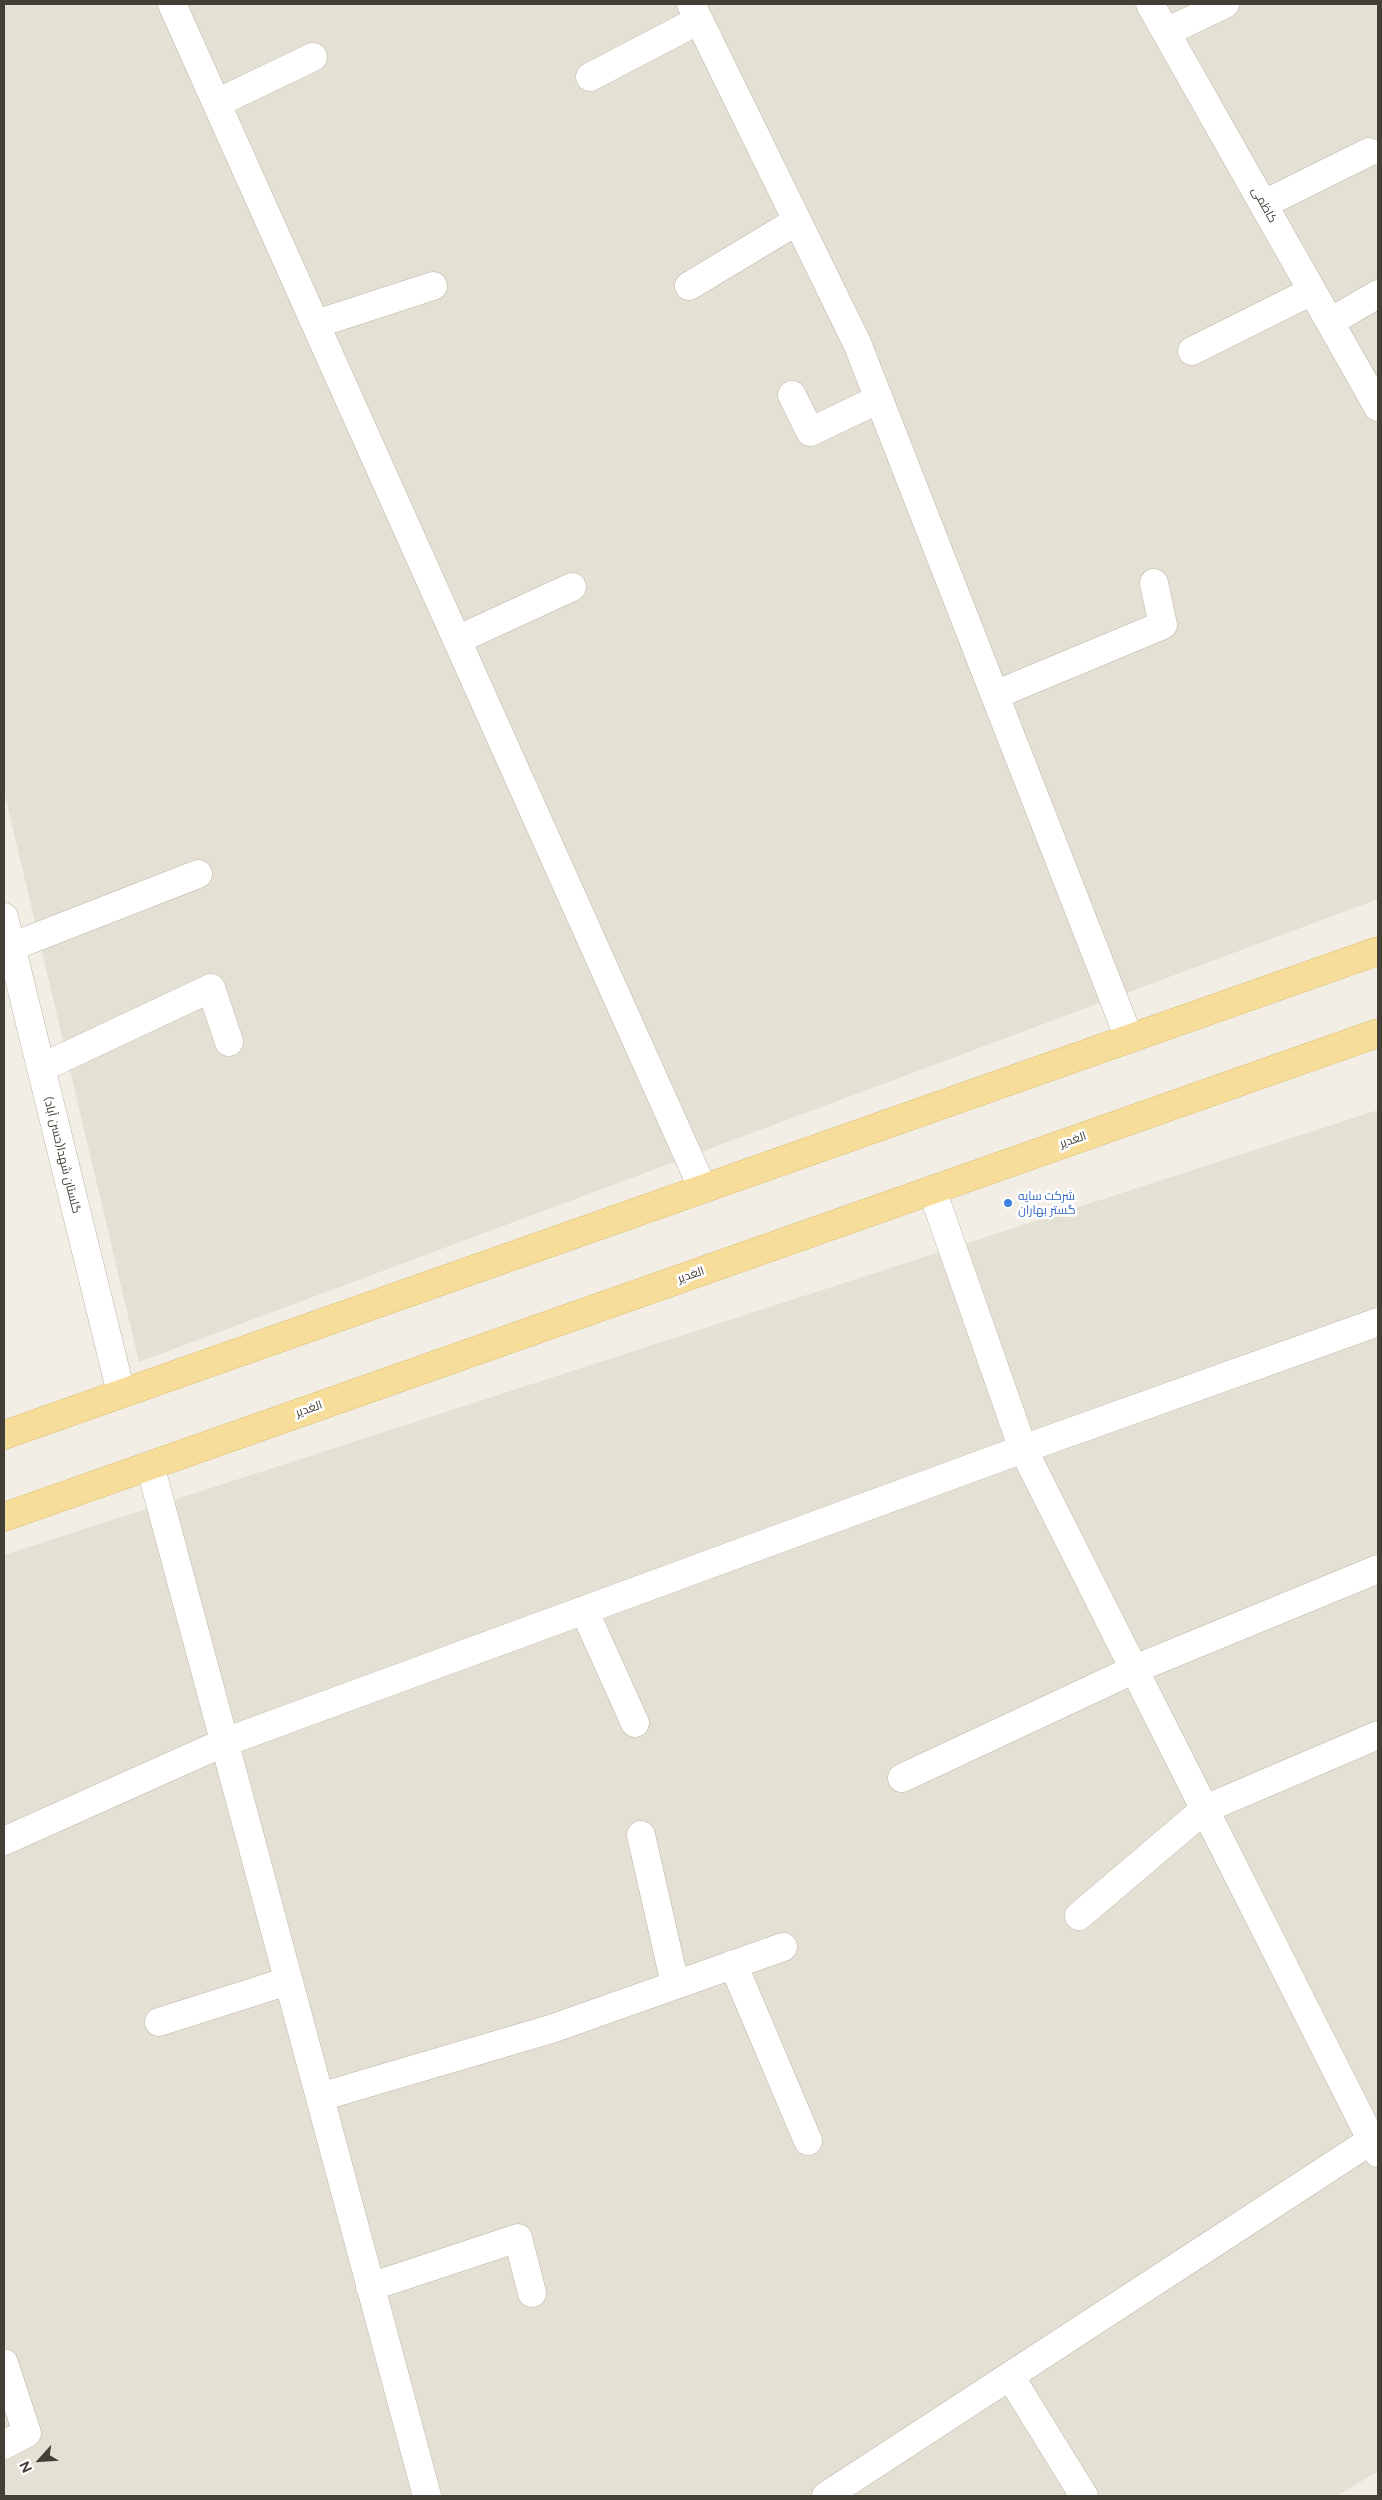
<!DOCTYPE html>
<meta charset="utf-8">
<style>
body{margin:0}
#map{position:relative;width:1382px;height:2500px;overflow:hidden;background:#f2eee6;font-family:Figtree,sans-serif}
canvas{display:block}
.frame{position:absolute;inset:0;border:5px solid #443f36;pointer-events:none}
.north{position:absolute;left:15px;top:2435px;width:50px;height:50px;-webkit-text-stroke:4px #fff;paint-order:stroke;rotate:244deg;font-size:14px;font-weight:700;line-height:20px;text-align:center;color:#443f36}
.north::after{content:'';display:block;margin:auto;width:18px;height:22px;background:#443f36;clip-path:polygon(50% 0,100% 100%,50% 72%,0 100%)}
</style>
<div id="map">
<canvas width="1382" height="2500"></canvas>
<div class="frame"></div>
<div class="north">N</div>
</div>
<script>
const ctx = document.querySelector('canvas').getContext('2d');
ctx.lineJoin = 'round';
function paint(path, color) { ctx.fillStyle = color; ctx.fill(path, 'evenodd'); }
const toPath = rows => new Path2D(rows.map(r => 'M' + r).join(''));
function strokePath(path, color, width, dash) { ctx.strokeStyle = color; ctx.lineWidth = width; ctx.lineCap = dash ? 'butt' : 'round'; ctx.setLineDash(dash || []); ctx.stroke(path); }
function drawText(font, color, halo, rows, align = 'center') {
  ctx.font = font + ' Figtree,Cairo,sans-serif'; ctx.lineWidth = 5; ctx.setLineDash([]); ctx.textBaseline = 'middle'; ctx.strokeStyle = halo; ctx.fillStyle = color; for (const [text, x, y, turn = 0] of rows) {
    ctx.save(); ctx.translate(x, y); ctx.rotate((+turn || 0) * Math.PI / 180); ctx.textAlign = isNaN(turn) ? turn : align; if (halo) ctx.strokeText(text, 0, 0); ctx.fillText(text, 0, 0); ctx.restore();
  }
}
paint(toPath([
 [4,4,1378,4,1378,899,139,1362,4,791],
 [1378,1110,1378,2471,1337,2496,4,2496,4,1555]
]), '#e5e0d4');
const minor = toPath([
 [172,4,703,1189],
 [691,4,857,343,1129,1038],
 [1150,4,1378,407],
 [1166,32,1225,4],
 [590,77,699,20],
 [217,103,313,57],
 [1264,204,1369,152],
 [689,286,797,221],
 [1330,322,1378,294],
 [316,324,433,286],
 [1192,351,1312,291],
 [792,395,810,432,879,399],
 [457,640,572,587],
 [995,695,1163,625,1154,583],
 [4,917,121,1393],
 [11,947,198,874],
 [41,1068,211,988,229,1042],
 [932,1190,1023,1449,1378,2153],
 [150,1465,427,2496],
 [584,1610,635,1723],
 [902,1778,1135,1669,1378,1569],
 [641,1835,675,1984],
 [4,1841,225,1742,1023,1449,1378,1322],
 [1079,1916,1205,1809,1378,1735],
 [733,1964,808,2141],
 [159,2022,288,1981],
 [320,2097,551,2029,783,1947],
 [370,2287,518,2238,532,2293],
 [4,2363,27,2433,4,2445],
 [1010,2376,1084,2496],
 [826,2496,1378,2136]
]);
const major = toPath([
 [4,1435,1378,951],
 [4,1517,1378,1033]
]);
strokePath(minor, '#bcb6a9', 29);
strokePath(major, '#dabb6c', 29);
strokePath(minor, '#fff', 28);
strokePath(major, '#f6de9a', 28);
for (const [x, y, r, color] of [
 [1008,1203,5,"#3f7fe0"]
]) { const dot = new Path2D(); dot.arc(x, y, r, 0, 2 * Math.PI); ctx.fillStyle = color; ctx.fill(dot); strokePath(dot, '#fff', 2); }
drawText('12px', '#443f36', '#fff', [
 ["کاظمی",1264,205,61],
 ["الغدیر",1073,1140,-19],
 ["گلستان شهدا(حسن آباد)",62,1155,76],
 ["الغدیر",691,1275,-19],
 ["الغدیر",309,1409,-19]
]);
drawText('12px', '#366cbe', '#fff', [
 ["شرکت سایه",1018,1196],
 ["گستر بهاران",1018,1210]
], 'left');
</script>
